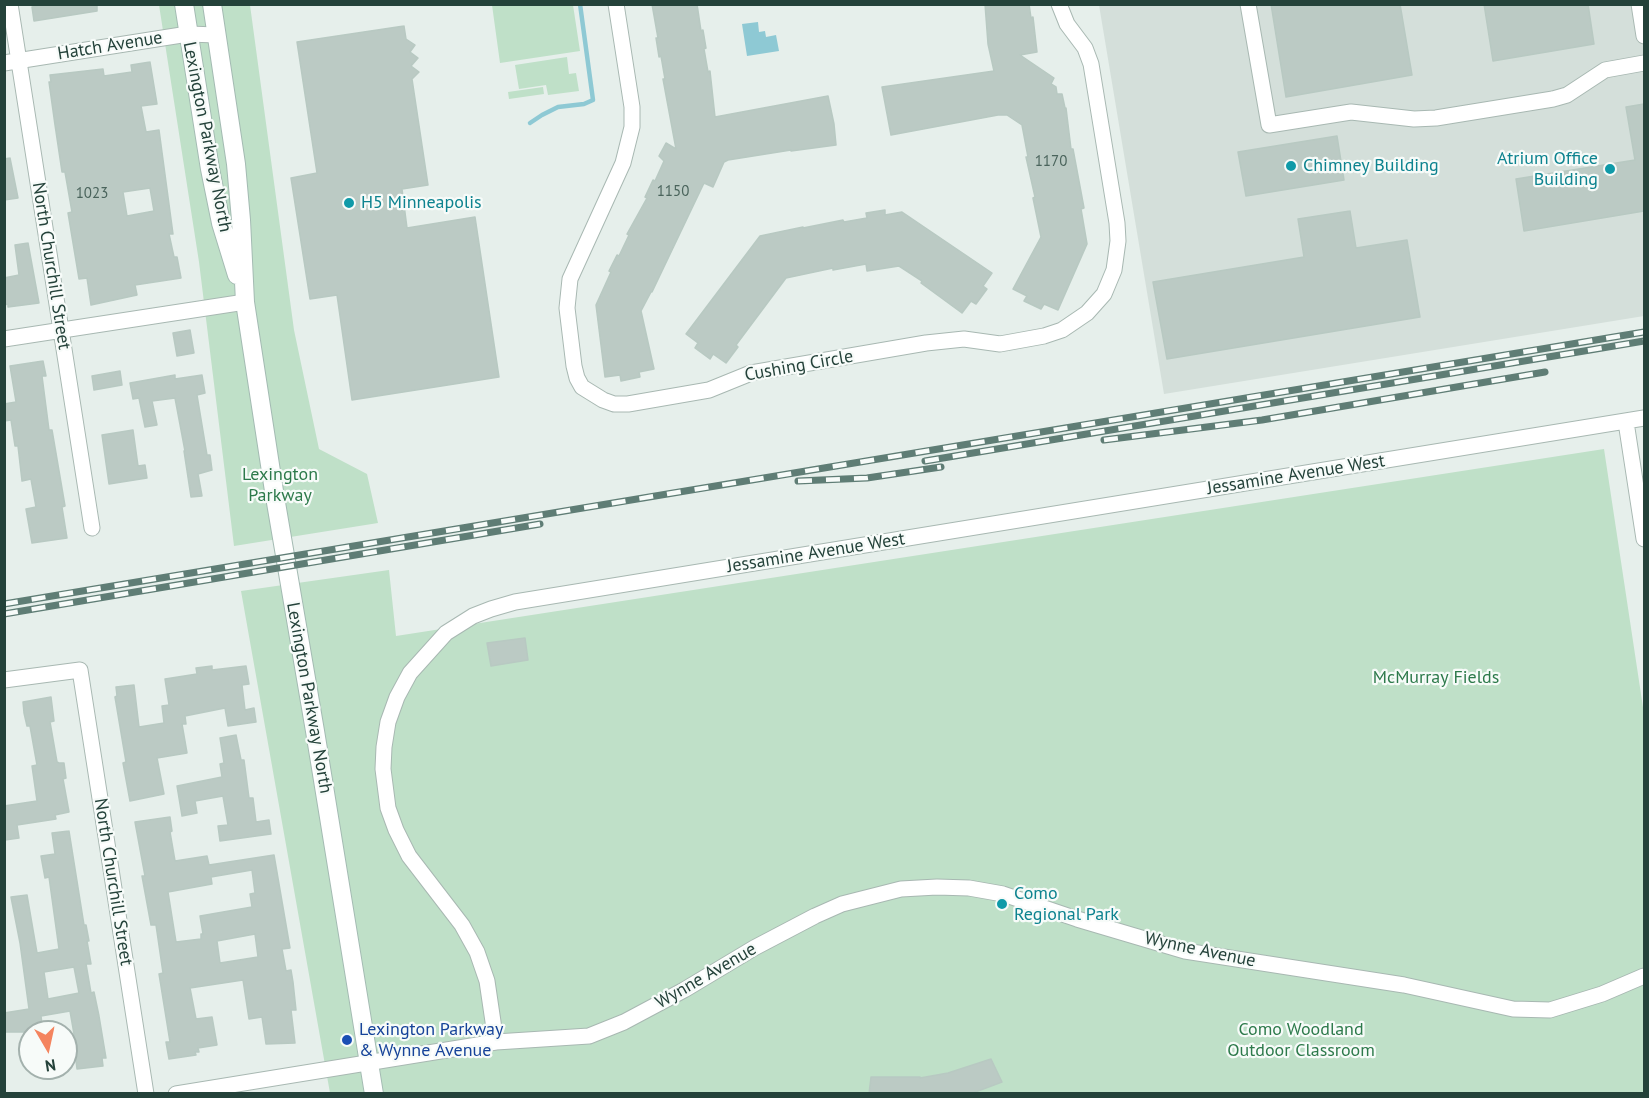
<!DOCTYPE html>
<style>
body{margin:0}
#map{position:relative;width:1649px;height:1098px;overflow:hidden;background:#e6efeb;font-family:"PT Sans",sans-serif}
canvas{display:block}
.frame{position:absolute;inset:0;border:6px solid #24423a;pointer-events:none}
.north{position:absolute;left:18px;top:1020px;width:60px;height:60px;box-sizing:border-box;background:#f7fbf9;border:2px solid #a3b1ad;border-radius:50%;rotate:171deg;font-size:16px;font-weight:700;line-height:24px;text-align:center;color:#24423a}
.north::after{content:'';display:block;margin:auto;width:21px;height:27px;background:#f4845f;clip-path:polygon(50% 0,100% 100%,50% 72%,0 100%)}
</style>
<div id="map">
<canvas width="1649" height="1098"></canvas>
<div class="frame"></div>
<div class="north">N</div>
</div>
<script>
const ctx = document.querySelector('canvas').getContext('2d');
ctx.lineJoin = 'round';
function paint(path, color) { ctx.fillStyle = color; ctx.fill(path, 'evenodd'); }
const toPath = rows => new Path2D(rows.map(r => 'M' + r).join(''));
function strokePath(path, color, width, dash) { ctx.strokeStyle = color; ctx.lineWidth = width; ctx.lineCap = dash ? 'butt' : 'round'; ctx.setLineDash(dash || []); ctx.stroke(path); }
function drawText(font, color, halo, rows, align = 'center') {
  ctx.font = font + ' "PT Sans",sans-serif'; ctx.lineWidth = 4.5; ctx.setLineDash([]); ctx.textBaseline = 'middle'; ctx.strokeStyle = halo; ctx.fillStyle = color; for (const [text, x, y, turn = 0] of rows) {
    ctx.save(); ctx.translate(x, y); ctx.rotate((+turn || 0) * Math.PI / 180); ctx.textAlign = isNaN(turn) ? turn : align; if (halo) ctx.strokeText(text, 0, 0); ctx.fillText(text, 0, 0); ctx.restore();
  }
}
paint(toPath([
 [1099,5,1644,5,1644,316,1164,394]
]), '#d4dfda');
paint(toPath([
 [159,5,250,5,294,330,319,449,367,474,378,523,234,546,199,262],
 [492,5,573,5,580,51,500,63],
 [567,57,569,74,576,73,579,91,548,95,546,85,519,89,515,65],
 [543,87,544,94,509,99,508,92],
 [1604,449,1644,714,1644,1093,330,1093,241,591,389,570,396,636]
]), '#bfe0c8');
paint(toPath([
 [758,22,759,32,765,31,766,37,776,35,779,51,747,56,742,24]
]), '#8ec9d4');
strokePath(toPath([
 [530,123,542,115,558,107,584,104,593,100,580,4]
]), '#8ec9d4', 4.5);
const building = toPath([
 [46,4,97,4,97,11,34,21,32,7,46,4],
 [652,4,697,4,701,31,703,30,706,48,704,49,708,72,710,71,715,117,828,96,834,124,836,145,791,151,791,150,728,160,724,162,713,187,704,183,652,292,651,292,641,311,654,369,639,372,640,377,621,381,620,375,605,377,596,305,611,272,609,271,617,255,619,256,629,235,627,234,647,198,645,197,653,180,655,181,664,161,659,156,666,143,676,149,663,79,665,79,661,56,659,57,656,38,658,38,652,4],
 [985,4,1029,4,1031,18,1033,17,1037,52,1020,55,1054,78,1051,84,1056,87,1057,94,1062,94,1065,108,1066,108,1071,149,1073,149,1084,208,1081,209,1087,244,1058,310,1044,304,1041,309,1024,301,1027,296,1013,289,1041,237,1033,198,1035,197,1026,157,1028,157,1022,125,1007,115,998,115,891,135,882,87,994,71,988,44,985,4],
 [1271,4,1400,4,1412,75,1286,97,1271,4],
 [1484,4,1588,4,1594,44,1493,61,1484,4],
 [404,26,406,39,415,45,410,52,418,58,411,66,419,72,412,79,428,185,402,189,407,228,475,217,499,377,352,400,337,295,310,299,291,178,317,173,297,42,404,26],
 [150,62,157,104,141,106,146,132,159,130,173,234,169,234,174,257,177,257,181,278,135,285,137,295,91,305,87,278,79,279,68,213,72,212,65,172,62,172,55,125,49,82,51,82,50,75,103,69,104,76,132,72,131,65,150,62],
 [150,188,154,211,127,216,123,192,150,188],
 [1644,104,1644,211,1524,231,1516,179,1635,160,1626,107,1644,104],
 [1337,136,1344,180,1246,196,1238,152,1337,136],
 [10,158,18,198,4,200,4,159,10,158],
 [885,210,885,215,902,212,992,273,983,286,987,289,976,304,971,301,962,313,921,283,922,281,899,266,867,271,866,264,833,270,833,268,786,278,736,345,738,347,726,363,713,354,710,359,695,348,698,343,686,334,760,236,803,227,803,228,843,220,844,222,867,218,866,213,885,210],
 [1350,211,1356,248,1407,240,1420,317,1167,359,1153,282,1304,257,1298,219,1350,211],
 [28,243,39,303,8,307,8,304,4,305,4,278,19,275,15,245,28,243],
 [190,330,194,353,177,356,173,333,190,330],
 [43,361,46,376,42,376,49,430,52,430,65,506,62,507,67,538,32,543,26,509,36,507,31,479,22,481,18,446,15,446,11,420,4,421,4,404,16,402,10,366,43,361],
 [120,371,122,385,94,390,92,376,120,371],
 [175,375,175,379,202,375,205,393,197,395,207,455,210,455,212,470,198,474,202,496,191,497,184,451,185,451,175,398,152,401,157,425,145,427,139,398,133,399,130,383,175,375],
 [133,430,138,466,145,465,147,478,109,484,102,435,133,430],
 [525,638,528,660,491,666,487,643,525,638],
 [212,666,212,670,246,666,249,684,242,685,245,710,254,708,256,722,228,726,225,708,185,716,186,724,182,724,187,753,157,758,164,794,130,801,123,763,126,762,115,697,117,696,116,687,134,685,139,727,164,723,162,706,169,705,165,679,197,674,196,668,212,666],
 [51,697,54,721,50,722,57,762,59,763,64,763,66,778,63,779,69,812,55,815,56,819,17,825,19,838,5,840,4,806,37,801,32,766,37,765,30,726,27,726,24,713,23,702,51,697],
 [236,735,241,760,244,760,249,798,253,798,256,822,269,820,271,834,220,841,218,826,228,825,223,796,195,801,197,813,182,816,177,786,222,777,220,764,224,763,220,738,236,735],
 [170,817,172,831,170,832,175,861,207,856,209,865,274,855,290,948,282,949,286,971,291,970,293,982,296,1010,291,1010,295,1043,266,1044,262,1017,249,1019,243,980,190,988,196,1019,212,1017,217,1045,198,1048,199,1052,195,1052,196,1055,169,1059,166,1042,170,1042,159,974,163,973,156,925,151,925,142,876,145,876,135,822,170,817],
 [252,870,255,893,250,894,252,907,200,916,203,934,201,934,201,939,176,942,168,892,212,884,211,877,252,870],
 [255,934,258,957,220,963,217,941,255,934],
 [69,831,84,925,86,925,89,941,87,941,91,964,86,964,91,993,94,992,99,1016,106,1058,102,1058,103,1066,77,1069,75,1052,77,1051,70,1011,41,1016,43,1032,4,1032,4,1013,29,1009,20,943,11,897,27,895,37,953,59,949,49,877,45,878,41,856,55,854,52,833,69,831],
 [74,967,79,993,48,999,44,972,74,967],
 [991,1059,1002,1082,970,1094,869,1094,871,1077,920,1077,920,1078,948,1073,991,1059]
]);
paint(building, '#bbcac4');
strokePath(building, '#b8c9c2', 1.5);
const minor = toPath([
 [10,4,92,528],
 [616,4,632,107,632,127,623,163,570,279,567,308,574,366,577,378,582,387,603,400,614,404,628,404,709,390,751,373,926,343,964,339,1000,344,1044,336,1062,330,1087,313,1104,294,1114,270,1118,241,1117,223,1091,64,1085,48,1067,24,1059,4],
 [1248,4,1269,125,1351,112,1414,119,1436,118,1553,99,1567,95,1605,70,1644,63],
 [1639,4,1644,36],
 [4,63,188,34,217,35],
 [4,339,245,302],
 [1626,422,1644,539],
 [4,680,80,670,146,1094],
 [496,1042,487,981,477,952,462,925,409,856,396,830,388,808,383,769,384,747,388,722,397,697,410,673,446,633,473,616,491,609,515,602,1644,418],
 [176,1094,496,1042,589,1036,624,1022,684,990,754,948,815,916,842,904,901,889,937,887,969,888,1003,894,1077,919,1185,951,1404,985,1513,1009,1550,1010,1602,994,1644,976]
]);
const secondary = toPath([
 [184,4,210,169,221,223,237,275],
 [212,4,236,164,241,220,245,302,274,491,315,731,374,1094]
]);
strokePath(minor, '#a8b8b2', 17);
strokePath(secondary, '#a4bbb3', 20);
strokePath(minor, '#fff', 15);
strokePath(secondary, '#fff', 18);
const rail = toPath([
 [1104,440,1262,420,1545,372],
 [925,461,1644,341],
 [798,481,867,478,941,467],
 [4,604,1644,332],
 [4,614,540,524]
]);
strokePath(rail, '#5f7d75', 7);
strokePath(rail, '#f7fbf9', 4.5, [14]);
for (const [x, y, r, color] of [
 [1291,166,6,"#0f9aa8"],
 [1610,169,6,"#0f9aa8"],
 [349,203,6,"#0f9aa8"],
 [1002,904,6,"#0f9aa8"],
 [347,1040,6,"#1a4fb4"]
]) { const dot = new Path2D(); dot.arc(x, y, r, 0, 2 * Math.PI); ctx.fillStyle = color; ctx.fill(dot); strokePath(dot, '#f7fbf9', 2); }
drawText('15px', '#4a645c', null, [
 ["1170",1051,162],
 ["1150",673,192],
 ["1023",92,194]
]);
drawText('18px', '#24423a', '#f7fbf9', [
 ["Hatch Avenue",110,46,-9],
 ["Lexington Parkway North",207,137,79],
 ["North Churchill Street",51,266,81],
 ["Cushing Circle",799,366,-10],
 ["Jessamine Avenue West",1296,475,-9],
 ["Jessamine Avenue West",816,553,-9],
 ["Lexington Parkway North",309,698,80],
 ["North Churchill Street",113,882,81],
 ["Wynne Avenue",1200,950,12],
 ["Wynne Avenue",706,976,-30]
]);
drawText('18px', '#0d838f', '#f7fbf9', [
 ["Atrium Office",1598,159,"right"],
 ["Building",1598,180,"right"],
 ["Chimney Building",1303,166],
 ["H5 Minneapolis",361,203],
 ["Como",1014,894],
 ["Regional Park",1014,915]
], 'left');
drawText('18px', '#2d7a4b', '#f7fbf9', [
 ["Lexington",280,475],
 ["Parkway",280,496],
 ["McMurray Fields",1436,678],
 ["Como Woodland",1301,1030],
 ["Outdoor Classroom",1301,1051]
]);
drawText('18px', '#164399', '#f7fbf9', [
 ["Lexington Parkway",359,1030],
 ["& Wynne Avenue",359,1051]
], 'left');
</script>
